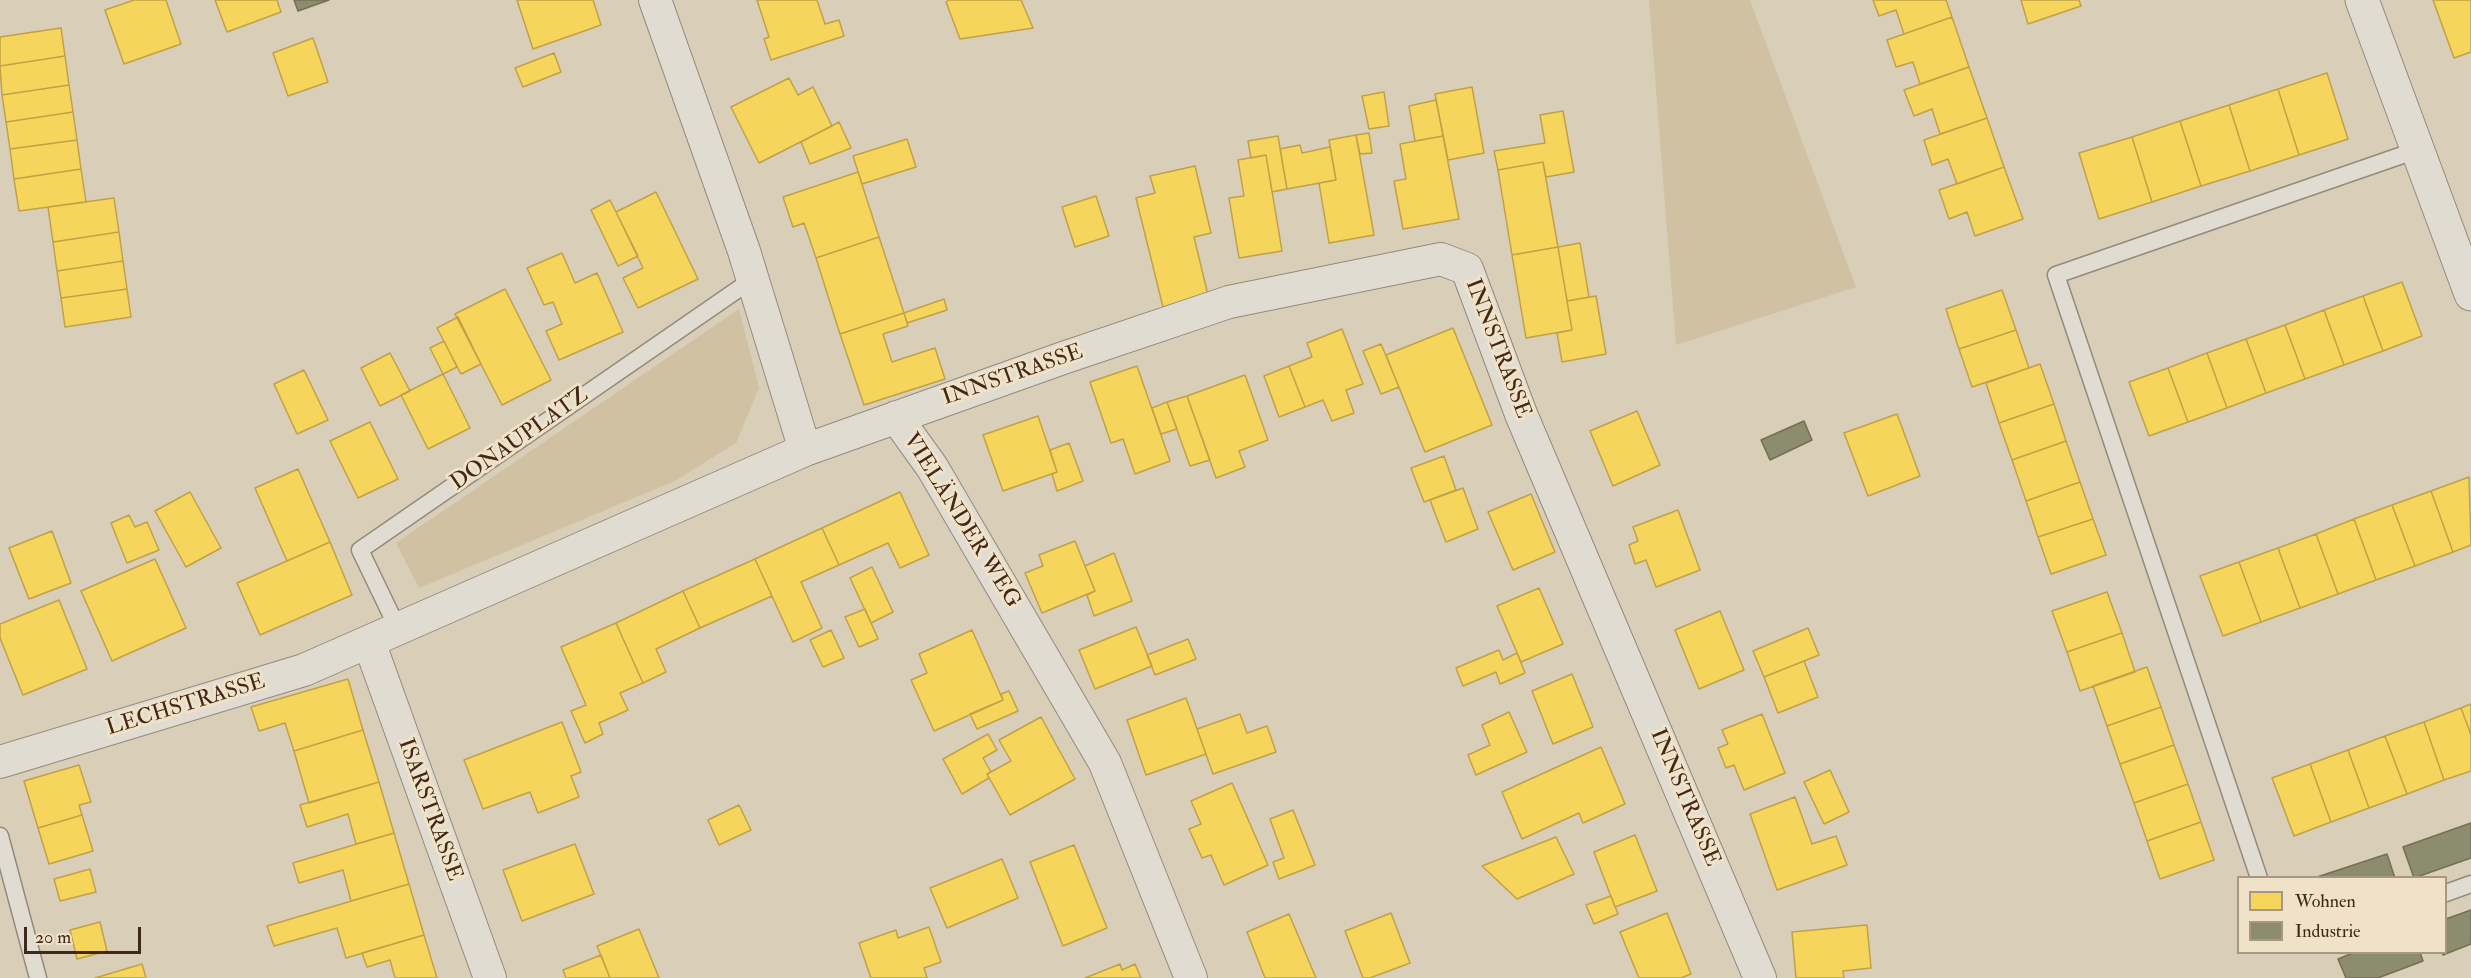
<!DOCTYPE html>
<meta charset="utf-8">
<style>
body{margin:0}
#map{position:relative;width:2471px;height:978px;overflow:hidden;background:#d9ceb8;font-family:"IM FELL Double Pica",serif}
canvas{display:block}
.legend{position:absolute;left:2237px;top:876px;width:210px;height:78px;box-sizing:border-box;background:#efe2c8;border:2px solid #a99881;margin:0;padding:8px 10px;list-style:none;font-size:18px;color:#412817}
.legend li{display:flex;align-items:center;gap:12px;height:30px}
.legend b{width:30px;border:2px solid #a99881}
.scale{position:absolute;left:24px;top:927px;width:117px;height:27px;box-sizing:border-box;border:3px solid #412817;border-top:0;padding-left:8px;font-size:18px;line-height:21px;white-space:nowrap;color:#412817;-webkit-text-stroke:4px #efe2c8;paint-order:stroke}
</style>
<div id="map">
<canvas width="2471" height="978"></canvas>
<ul class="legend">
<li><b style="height:16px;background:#f6d55c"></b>Wohnen</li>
<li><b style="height:16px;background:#8c8c6e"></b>Industrie</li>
</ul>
<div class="scale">20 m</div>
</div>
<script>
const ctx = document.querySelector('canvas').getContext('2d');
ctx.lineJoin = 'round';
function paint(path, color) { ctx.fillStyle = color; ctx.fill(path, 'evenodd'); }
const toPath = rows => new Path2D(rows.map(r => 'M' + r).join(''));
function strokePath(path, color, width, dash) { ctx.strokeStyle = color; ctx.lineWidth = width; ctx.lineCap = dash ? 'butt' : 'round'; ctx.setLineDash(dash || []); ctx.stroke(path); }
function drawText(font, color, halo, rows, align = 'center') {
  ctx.font = font + ' "IM FELL Double Pica",serif'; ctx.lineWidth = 6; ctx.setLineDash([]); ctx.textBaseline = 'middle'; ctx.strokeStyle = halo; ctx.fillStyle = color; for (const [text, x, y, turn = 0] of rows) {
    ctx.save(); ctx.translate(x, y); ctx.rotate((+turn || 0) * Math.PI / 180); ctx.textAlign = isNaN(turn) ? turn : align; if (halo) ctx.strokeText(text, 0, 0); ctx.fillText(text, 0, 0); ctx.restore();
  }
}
paint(toPath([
 [1649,0,1750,0,1856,287,1676,345],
 [739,309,759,388,736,443,675,481,419,588,396,543]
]), '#d1c1a3');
const homes = toPath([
 [134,0,166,0,181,44,124,64,105,10,134,0],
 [215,0,277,0,281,12,227,32,215,0],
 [517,0,593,0,601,25,533,49,517,0],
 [757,0,817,0,825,24,839,20,844,36,771,60,764,39,769,37,757,0],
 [949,0,1021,0,1033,28,960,39,946,2,949,0],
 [1873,0,1946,0,1952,17,1904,34,1896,10,1879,16,1873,0],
 [2021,0,2079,0,2081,6,2028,24,2021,0],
 [2433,0,2471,0,2471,52,2454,58,2433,0],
 [1952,17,1969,67,1920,84,1913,62,1896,67,1887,40,1952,17],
 [61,28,65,56,0,66,0,37,61,28],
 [313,38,328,82,288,96,273,53,313,38],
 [554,53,561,72,523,87,515,68,554,53],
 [65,56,69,85,2,95,0,66,65,56],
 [1969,67,1987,118,1940,134,1932,109,1914,116,1904,90,1969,67],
 [2327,73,2348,139,2299,155,2278,89,2327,73],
 [789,78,798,95,813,87,832,126,759,163,731,107,789,78],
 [69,85,73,112,6,122,2,95,69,85],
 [1472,87,1484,153,1448,160,1435,94,1472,87],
 [2278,89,2299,155,2250,171,2229,105,2278,89],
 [1384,92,1389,126,1369,129,1362,96,1384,92],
 [1436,100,1443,136,1415,141,1409,106,1436,100],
 [2229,105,2250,171,2201,186,2180,121,2229,105],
 [1563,111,1574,172,1546,177,1543,162,1498,170,1494,151,1545,143,1540,115,1563,111],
 [73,112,77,140,10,149,6,122,73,112],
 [1987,118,2004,167,1957,184,1948,159,1932,165,1924,140,1987,118],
 [2180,121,2201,186,2152,202,2132,137,2180,121],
 [839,122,851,148,810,164,801,142,839,122],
 [1369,133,1372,153,1360,154,1356,135,1369,133],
 [1356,135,1374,235,1329,243,1319,183,1336,180,1329,140,1356,135],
 [1278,136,1287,189,1272,192,1266,155,1251,158,1248,141,1278,136],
 [1443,136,1459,219,1403,229,1394,181,1406,179,1400,144,1443,136],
 [2132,137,2152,202,2099,219,2079,153,2132,137],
 [907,139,916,167,862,184,853,156,907,139],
 [77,140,81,169,14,179,10,149,77,140],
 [1300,145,1302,153,1330,147,1336,180,1287,189,1280,149,1300,145],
 [1266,155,1282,251,1239,258,1229,198,1244,196,1238,160,1266,155],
 [1543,162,1558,247,1512,255,1498,170,1543,162],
 [1195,166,1211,233,1194,237,1208,295,1163,307,1136,198,1155,193,1150,176,1195,166],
 [2004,167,2023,219,1975,236,1967,212,1949,219,1939,190,2004,167],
 [81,169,86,202,19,211,14,179,81,169],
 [858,172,879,237,816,258,804,223,793,227,783,197,858,172],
 [656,192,698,279,638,308,623,278,643,268,616,212,656,192],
 [1096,196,1109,236,1075,247,1062,207,1096,196],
 [114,198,119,232,53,242,48,207,114,198],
 [610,200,638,256,618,266,591,210,610,200],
 [119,232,123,261,57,271,53,242,119,232],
 [879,237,904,313,840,334,816,258,879,237],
 [1580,243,1589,297,1567,301,1558,247,1580,243],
 [1558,247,1572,330,1526,338,1512,255,1558,247],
 [562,253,575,283,597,273,623,332,559,360,546,331,562,324,553,302,544,305,527,268,562,253],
 [123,261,127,289,61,298,57,271,123,261],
 [2402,282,2422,336,2383,351,2363,296,2402,282],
 [127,289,131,317,65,327,61,298,127,289],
 [505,289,551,380,502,405,455,314,505,289],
 [2002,290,2016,330,1959,349,1946,309,2002,290],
 [1596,296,1606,354,1562,362,1557,333,1572,330,1567,301,1596,296],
 [2363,296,2383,351,2344,365,2324,310,2363,296],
 [944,299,947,310,907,323,904,313,944,299],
 [2324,310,2344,365,2305,379,2285,325,2324,310],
 [904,313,908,326,883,334,892,362,935,348,945,379,864,405,840,334,904,313],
 [458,317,481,364,461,374,437,328,458,317],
 [2285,325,2305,379,2266,393,2246,339,2285,325],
 [1453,328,1492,425,1425,452,1386,355,1453,328],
 [1342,329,1363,384,1346,390,1354,413,1332,421,1323,400,1305,407,1289,366,1312,357,1307,343,1342,329],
 [2016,330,2029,368,1972,387,1959,349,2016,330],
 [2246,339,2266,393,2227,408,2207,353,2246,339],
 [444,341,457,367,443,374,430,348,444,341],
 [1381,344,1399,387,1381,394,1363,351,1381,344],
 [390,353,410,391,380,406,361,368,390,353],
 [2207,353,2227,408,2188,422,2168,368,2207,353],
 [2040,364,2054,404,1999,423,1986,383,2040,364],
 [1137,366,1170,461,1135,474,1123,439,1111,443,1090,382,1137,366],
 [1289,366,1305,407,1279,417,1264,376,1289,366],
 [2168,368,2188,422,2149,436,2129,382,2168,368],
 [304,370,328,420,297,434,274,384,304,370],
 [443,374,470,428,428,449,401,395,443,374],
 [1245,375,1268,440,1239,451,1245,467,1216,478,1187,396,1245,375],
 [1187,396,1210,460,1190,466,1167,402,1187,396],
 [1167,402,1177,429,1161,434,1152,408,1167,402],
 [2054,404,2066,441,2012,460,1999,423,2054,404],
 [1637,411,1660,465,1613,486,1590,431,1637,411],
 [1897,414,1920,476,1868,496,1844,433,1897,414],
 [1038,416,1057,472,1003,491,983,435,1038,416],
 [370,422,398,479,358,498,330,441,370,422],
 [2066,441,2080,482,2026,501,2012,460,2066,441],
 [1069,443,1083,481,1057,491,1052,474,1057,472,1050,450,1069,443],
 [1444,456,1456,490,1424,502,1411,468,1444,456],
 [298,469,330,542,287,561,255,488,298,469],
 [2469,477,2471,545,2453,552,2431,491,2469,477],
 [2080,482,2093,519,2038,537,2026,501,2080,482],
 [1463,488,1478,529,1446,542,1430,500,1463,488],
 [2431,491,2453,552,2415,566,2392,505,2431,491],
 [190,492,221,548,186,567,155,511,190,492],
 [900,492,929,555,900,568,888,543,839,565,822,528,900,492],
 [1531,494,1555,552,1513,570,1488,512,1531,494],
 [2392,505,2415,566,2376,580,2354,519,2392,505],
 [1678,510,1700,570,1656,587,1646,560,1635,564,1629,545,1638,541,1633,527,1678,510],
 [129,515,135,527,147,522,159,550,127,563,111,523,129,515],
 [2093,519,2106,555,2051,574,2038,537,2093,519],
 [2354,519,2376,580,2338,594,2316,534,2354,519],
 [822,528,839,565,801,582,822,628,793,642,755,559,822,528],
 [52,531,71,583,29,599,9,548,52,531],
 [2316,534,2338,594,2300,608,2278,548,2316,534],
 [1075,541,1095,591,1042,613,1025,573,1043,566,1039,555,1075,541],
 [330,542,352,595,260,635,237,583,330,542],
 [2278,548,2300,608,2261,622,2239,562,2278,548],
 [1114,553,1132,601,1094,616,1087,595,1095,591,1085,566,1114,553],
 [155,559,186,628,112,661,81,591,155,559],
 [755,559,772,596,700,628,683,591,755,559],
 [2239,562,2261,622,2223,636,2200,576,2239,562],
 [872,567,893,612,871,623,850,578,872,567],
 [1539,588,1563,644,1521,662,1497,606,1539,588],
 [683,591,700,628,656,649,666,672,643,683,616,623,683,591],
 [2107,592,2122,633,2067,652,2052,611,2107,592],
 [59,600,87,669,23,695,0,638,0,624,59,600],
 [865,609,878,639,859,647,845,617,865,609],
 [1720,611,1744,670,1699,689,1675,630,1720,611],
 [616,623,643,683,620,693,628,710,599,723,603,734,585,743,571,711,586,705,561,647,616,623],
 [1136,627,1152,666,1095,689,1079,650,1136,627],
 [1808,628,1819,655,1764,677,1753,651,1808,628],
 [831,630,844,658,823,667,810,640,831,630],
 [972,630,1003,700,934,731,911,680,927,673,919,654,972,630],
 [2122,633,2135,672,2080,691,2067,652,2122,633],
 [1188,639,1196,659,1155,675,1147,655,1188,639],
 [1499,650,1503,660,1517,653,1525,673,1500,684,1496,672,1463,686,1456,668,1499,650],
 [1804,661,1818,697,1778,713,1764,677,1804,661],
 [2147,667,2161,707,2107,726,2093,686,2147,667],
 [1572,674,1593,727,1553,744,1532,691,1572,674],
 [348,679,363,730,294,751,285,723,259,731,251,707,348,679],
 [1009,691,1018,711,977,729,970,714,1003,700,1001,694,1009,691],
 [1186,698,1206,754,1146,775,1127,720,1186,698],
 [2471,704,2471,735,2461,708,2471,704],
 [2161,707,2174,745,2120,764,2107,726,2161,707],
 [2461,708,2471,735,2471,771,2444,780,2424,722,2461,708],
 [1509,712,1527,752,1476,775,1468,755,1490,745,1482,725,1509,712],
 [1240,714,1247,733,1267,726,1276,752,1213,774,1197,729,1240,714],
 [1762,714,1785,773,1744,790,1734,765,1726,768,1718,748,1728,744,1722,730,1762,714],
 [1041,717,1075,779,1010,815,987,774,1011,761,999,740,1041,717],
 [562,722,581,772,571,776,579,797,538,813,530,792,483,809,464,760,562,722],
 [2424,722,2444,780,2407,794,2385,736,2424,722],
 [363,730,379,782,309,803,294,751,363,730],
 [988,734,997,750,983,758,991,772,987,774,989,778,962,794,943,759,988,734],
 [2385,736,2407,794,2369,808,2348,750,2385,736],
 [2174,745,2188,784,2134,803,2120,764,2174,745],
 [1601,747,1625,804,1583,823,1579,813,1522,839,1502,792,1601,747],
 [2348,750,2369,808,2331,822,2310,764,2348,750],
 [2310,764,2331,822,2294,836,2272,778,2310,764],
 [79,765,91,802,79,805,82,815,38,828,24,781,79,765],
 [1830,770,1849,812,1824,824,1804,782,1830,770],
 [379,782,394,833,356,844,348,814,307,827,300,805,379,782],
 [1232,783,1268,865,1224,885,1211,855,1202,858,1189,829,1201,824,1191,801,1232,783],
 [2188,784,2201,822,2147,841,2134,803,2188,784],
 [1795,797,1812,844,1836,836,1847,865,1777,890,1750,814,1795,797],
 [739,805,751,830,719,845,708,820,739,805],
 [1293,810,1315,865,1279,879,1273,862,1284,858,1270,819,1293,810],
 [82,815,93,851,49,864,38,828,82,815],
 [2201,822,2214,860,2160,879,2147,841,2201,822],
 [394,833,409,884,351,901,343,870,299,883,293,863,394,833],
 [1635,835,1657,891,1615,907,1594,852,1635,835],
 [1556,837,1574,874,1517,899,1482,866,1556,837],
 [575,844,594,894,522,921,503,870,575,844],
 [1074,845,1107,928,1063,946,1030,862,1074,845],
 [1002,859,1018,898,947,928,930,888,1002,859],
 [90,869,96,892,60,901,54,879,90,869],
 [409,884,424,935,346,958,337,928,274,946,267,926,409,884],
 [1611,896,1618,914,1594,924,1586,905,1611,896],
 [1391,913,1410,963,1370,978,1363,978,1345,931,1391,913],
 [1667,913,1691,974,1681,978,1639,978,1620,932,1667,913],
 [1289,914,1316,978,1265,978,1247,932,1289,914],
 [100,922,107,951,77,959,70,930,100,922],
 [1867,925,1871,968,1843,971,1844,978,1796,978,1792,932,1867,925],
 [929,927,941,962,924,968,927,978,871,978,859,943,896,930,898,938,929,927],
 [639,929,659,978,610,978,597,946,639,929],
 [424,935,437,978,395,978,390,960,367,967,362,953,424,935],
 [601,955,610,978,566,978,563,970,601,955],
 [142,964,146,978,95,978,142,964],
 [1120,964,1122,970,1135,964,1141,978,1085,978,1120,964]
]);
paint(homes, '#f6d55c');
strokePath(homes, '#c0a147', 1.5);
const industry = toPath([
 [294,0,329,0,298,11,294,0],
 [1804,421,1812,440,1770,460,1761,440,1804,421],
 [2471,823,2471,858,2414,878,2403,847,2471,823],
 [2387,854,2395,878,2314,878,2387,854],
 [2471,910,2471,944,2443,955,2442,952,2446,952,2446,919,2471,910],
 [2355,952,2420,952,2423,961,2378,978,2346,978,2338,959,2355,952]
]);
paint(industry, '#8c8c6e');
strokePath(industry, '#766e54', 1.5);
const service = toPath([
 [398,629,360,550,753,279],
 [0,836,38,978],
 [2259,878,2056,275,2417,150],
 [2446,893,2471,884]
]);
const minor = toPath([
 [655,0,744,251,805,450],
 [896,417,932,467,1105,763,1191,978],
 [369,642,490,978],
 [0,762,304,670,805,450,1063,358,1229,302,1441,259,1467,269,1521,414,1760,978]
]);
const tertiary = toPath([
 [2362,0,2471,294]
]);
strokePath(service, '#948a7c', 19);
strokePath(minor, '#948a7c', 34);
strokePath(tertiary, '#948a7c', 35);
strokePath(service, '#e1dcd1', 16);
strokePath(minor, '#e1dcd1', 32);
strokePath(tertiary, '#e1dcd1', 33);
drawText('22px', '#412817', '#efe2c8', [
 ["INNSTRASSE",1497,349,69],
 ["INNSTRASSE",1013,376,-19],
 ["DONAUPLATZ",520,440,-35],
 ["VIELÄNDER WEG",961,521,58],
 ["LECHSTRASSE",186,706,-17],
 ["INNSTRASSE",1684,798,67],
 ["ISARSTRASSE",429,810,70]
]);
</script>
